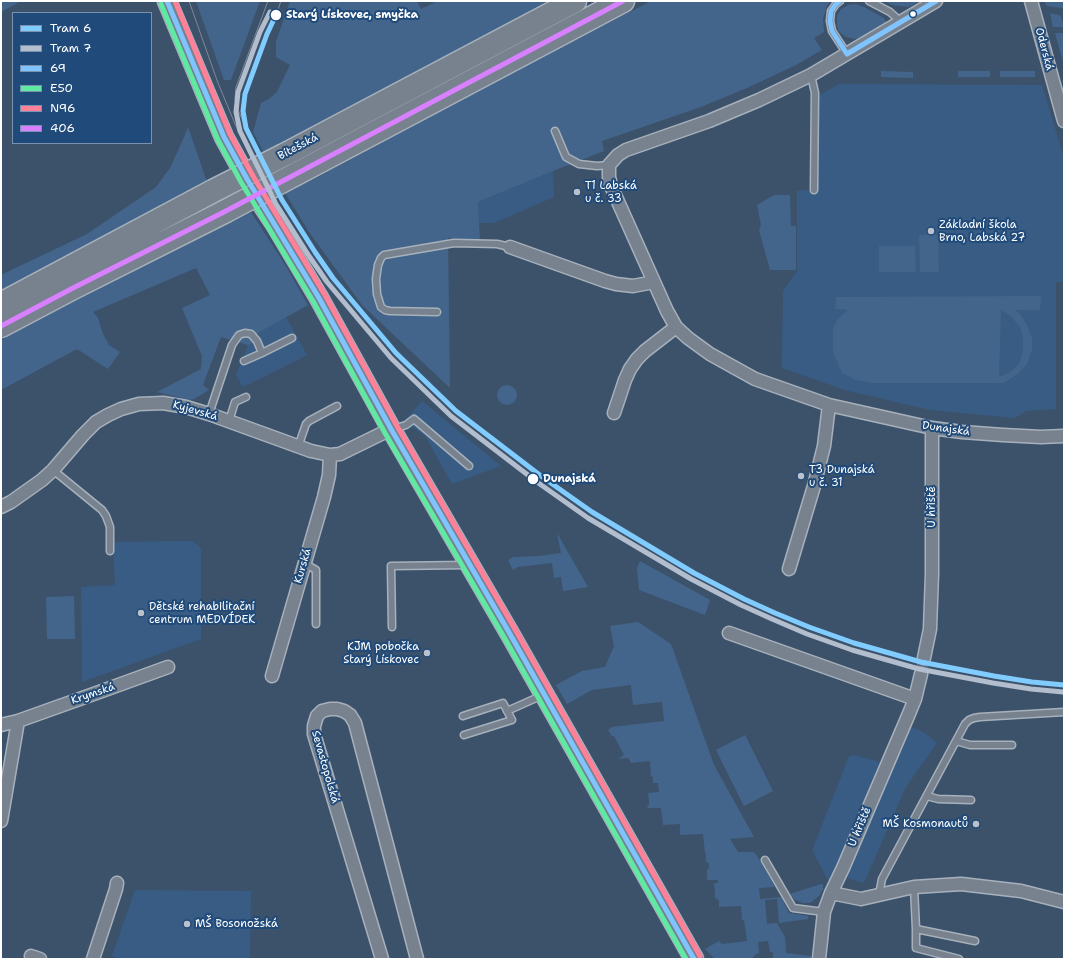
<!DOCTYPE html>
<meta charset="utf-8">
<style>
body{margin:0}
#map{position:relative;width:1065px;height:960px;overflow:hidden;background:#3c526b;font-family:"Shantell Sans",sans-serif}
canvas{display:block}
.frame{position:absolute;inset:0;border:2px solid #fff;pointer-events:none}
.legend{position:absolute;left:12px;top:12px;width:140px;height:132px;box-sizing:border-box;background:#1f4a7a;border:1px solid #7992af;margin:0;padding:5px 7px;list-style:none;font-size:12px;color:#fff}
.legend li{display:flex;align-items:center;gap:8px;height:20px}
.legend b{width:20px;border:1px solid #7992af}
</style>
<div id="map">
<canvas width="1065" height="960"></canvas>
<div class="frame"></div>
<ul class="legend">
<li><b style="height:5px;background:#80ccff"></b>Tram 6</li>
<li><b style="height:5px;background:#b2bdcd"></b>Tram 7</li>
<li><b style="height:5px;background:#80c4ff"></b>69</li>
<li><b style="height:5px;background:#60e9a3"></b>E50</li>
<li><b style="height:5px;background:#ff8098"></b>N96</li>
<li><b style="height:5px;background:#d880ff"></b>406</li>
</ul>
</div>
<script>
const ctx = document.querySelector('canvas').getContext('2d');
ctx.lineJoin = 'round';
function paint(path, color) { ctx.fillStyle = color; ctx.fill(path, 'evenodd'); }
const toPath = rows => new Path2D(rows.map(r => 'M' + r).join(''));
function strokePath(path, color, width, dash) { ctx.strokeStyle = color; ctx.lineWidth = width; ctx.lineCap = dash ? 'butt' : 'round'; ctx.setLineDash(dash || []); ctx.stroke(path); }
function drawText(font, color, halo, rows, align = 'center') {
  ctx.font = font + ' "Shantell Sans",sans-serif'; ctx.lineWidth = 4; ctx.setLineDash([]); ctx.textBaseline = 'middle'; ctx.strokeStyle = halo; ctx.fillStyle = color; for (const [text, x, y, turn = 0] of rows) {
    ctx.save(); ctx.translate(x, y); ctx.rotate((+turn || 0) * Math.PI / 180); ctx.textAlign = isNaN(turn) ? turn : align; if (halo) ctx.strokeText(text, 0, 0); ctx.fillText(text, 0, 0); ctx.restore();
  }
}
paint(toPath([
 [839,84,1042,85,1064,158,1064,282,1056,282,1056,409,1026,411,1015,418,930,410,845,390,782,368,783,291,797,271,797,191,818,189,818,96],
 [553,171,554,197,494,223,479,223,478,202],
 [286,317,307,355,243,387,236,375,248,345,261,339,258,333],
 [422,401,501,466,452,484,425,436,411,426,407,428,404,421],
 [192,541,199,546,201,550,201,639,82,682,81,587,115,585,113,542],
 [909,726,923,732,937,743,906,787,864,883,844,877],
 [853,755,880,762,829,882,813,852,813,848,848,759,849,756],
 [135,890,251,891,250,959,119,959,112,956]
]), '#385c84');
paint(toPath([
 [1,1,21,1,1,12],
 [196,1,260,1,231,80,224,80],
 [290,1,417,1,421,9,438,1,547,1,477,41,264,153,253,132,261,103,269,99,277,92,290,65,276,57,276,42],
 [651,1,831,1,827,5,823,19,824,32,814,38,822,50,796,65,747,88,701,107,602,141,604,151,553,171,478,202,479,223,480,240,448,238,450,388,362,305,309,232,284,191,301,182,314,179,498,80],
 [884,1,920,1,908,7,892,5],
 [1044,1,1064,1,1064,8,1054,7,1047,6],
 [856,4,864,7,884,18,886,22,885,23,860,38,855,39,846,37,842,34,838,30,837,23,837,16,841,9,845,7,848,5],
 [1050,13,1059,15,1061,17,1064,27,1053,27],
 [1055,33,1064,33,1064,65],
 [881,71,913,72,913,78,881,77],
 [958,71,990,71,990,77,958,77],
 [1000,71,1035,71,1035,77,1000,77],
 [188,127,208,185,1,295,1,275,87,234,156,187,170,168,185,135],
 [774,195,790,195,791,226,796,226,796,270,770,270,759,230,761,225,757,205],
 [251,212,284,263,308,305,258,333,257,341,248,345,221,337,203,385,209,390,194,399,189,400,157,392,201,369,202,356,182,308,210,295,196,268,93,312,98,318,103,334,109,345,120,352,108,369,77,349,1,390,1,340,80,298],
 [919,235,938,235,939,272,920,272],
 [879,246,915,246,916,272,879,272],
 [1041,296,1040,310,1015,310,1020,314,1027,325,1032,338,1032,350,1027,364,1018,374,1003,383,874,383,856,380,842,373,833,352,833,329,837,320,848,310,835,309,836,297],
 [1001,310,1012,317,1021,329,1023,339,1023,351,1019,364,1010,372,999,377],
 '497 395a10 10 0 1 1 20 0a10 10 0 1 1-20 0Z',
 [557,533,588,587,563,591,561,577,554,578,552,563,518,567,513,570,508,560,513,557,539,556,561,553],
 [640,561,710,600,705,615,639,590,637,568],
 [74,596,75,639,47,639,46,597],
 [638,622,671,644,714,765,754,837,730,839,738,852,753,852,756,854,775,887,759,888,760,899,781,897,789,913,808,916,808,919,779,923,777,899,765,900,767,924,777,923,785,937,786,953,811,956,811,959,773,959,773,952,770,952,768,941,758,942,759,953,756,954,751,959,715,959,705,949,719,941,722,944,747,941,744,920,742,920,741,906,719,907,719,900,715,898,715,892,714,883,718,883,718,880,707,880,707,869,709,869,709,863,706,862,706,854,705,853,703,834,680,835,680,824,663,825,661,808,648,808,647,806,649,805,649,800,648,793,659,792,658,783,653,783,653,777,651,776,650,761,631,763,628,758,618,759,624,755,614,736,612,736,608,730,612,727,664,721,662,702,633,705,631,685,592,690,567,704,556,685,582,671,605,667,614,646,610,626],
 [745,735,773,791,744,806,716,750],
 [821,884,823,884,823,889,819,896,810,903,803,903,795,900,790,894]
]), '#43658b');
strokePath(toPath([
 [921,674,924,658]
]), '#596c81', 12, [12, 6]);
const lane = toPath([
 [840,1,836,4,831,11,830,21,832,31,847,54],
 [869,1,890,12,901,22],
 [811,75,815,93,814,190],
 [555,131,566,157,579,164,597,166,609,165],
 [437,312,390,311,385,310,381,307,377,294,376,279,378,265,381,258,384,255,454,243,497,244,510,247],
 [244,361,262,353],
 [209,414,232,345,239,335,245,333,251,334,257,341,262,353,292,338],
 [229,421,235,402,246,397],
 [393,429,406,425,414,419,469,466],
 [298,447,306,424,309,421,337,406],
 [53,470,102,510,106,516,110,527,110,551],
 [304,563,316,570,316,624],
 [392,627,391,566,466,565],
 [507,711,543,695],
 [463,716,503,703,512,720,464,735],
 [956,741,970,745,1012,745],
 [927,796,938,799,971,800],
 [765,860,793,908,824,912],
 [914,887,916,929,975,941],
 [879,895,882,879,965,724,969,720,974,718,980,717,1064,712],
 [916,929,916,948,959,959]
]);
const street = toPath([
 [936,1,811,75,759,100,709,121,626,150,618,155,609,165,609,177,611,186,667,311,676,327,688,338,710,354,755,379,829,405,932,428,962,432,1003,435,1041,437,1064,436],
 [1031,1,1064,121],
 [510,247,605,281,616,284,633,286,654,282],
 [614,413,625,380,630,369,637,359,645,351,676,327],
 [1,507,11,502,42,480,53,470,83,435,96,422,108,415,121,409,139,404,163,403,186,407,209,414,311,451,330,455,340,454,391,429],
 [789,569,814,486,824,446,829,405],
 [729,633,915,699],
 [924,658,930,629,932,574,932,428],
 [272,676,324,497,329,475,330,455],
 [1,725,18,721,102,691,168,667],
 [1,821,18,721],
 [831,893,861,899,914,887,961,884,1021,891,1064,902],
 [31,956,40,959],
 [93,959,116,889,117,883],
 [382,959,314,734,314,726,317,716,322,711,330,709,337,709,344,711,350,715,355,723,417,959],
 [819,959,824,912,831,893,843,868,908,716,915,699,921,674]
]);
const secondary = toPath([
 [167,1,224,137,240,166],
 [261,203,275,224,319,298,391,429,510,634,694,959]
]);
const highway = toPath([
 [284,155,575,1],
 [296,174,623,1],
 [1,304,213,191],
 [1,326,73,288,224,212]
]);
strokePath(lane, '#a7b1bc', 9);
strokePath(street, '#a7b1bc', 15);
strokePath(secondary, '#a7b1bc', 21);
strokePath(highway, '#a7b1bc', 25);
strokePath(lane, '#77828e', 6);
strokePath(street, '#77828e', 12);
strokePath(secondary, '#77828e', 18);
strokePath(highway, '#77828e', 22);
strokePath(toPath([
 [189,1,218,83,238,131,252,160],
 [276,15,281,1],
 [245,126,236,105,235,98,236,87,268,1]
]), '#7f8996', 1);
const highwayBridge = toPath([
 [213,191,284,155],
 [224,212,296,174]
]);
strokePath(highwayBridge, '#a7b1bc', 25, []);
strokePath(highwayBridge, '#77828e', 22);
strokePath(toPath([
 [167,1,224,137,247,179,319,298,391,429,510,634,694,959],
 [840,1,836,4,831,11,830,21,832,31,847,54],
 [847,54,936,1]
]), '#80c4ff', 5);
strokePath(toPath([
 [161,4,218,140,241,182,313,301,385,433,504,637,686,959]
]), '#60e9a3', 5);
strokePath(toPath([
 [175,1,230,134,253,176,325,295,397,426,516,631,700,956]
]), '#ff8098', 5);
strokePath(toPath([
 [1,326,73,288,224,212,623,1]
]), '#d880ff', 5);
strokePath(toPath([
 [276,15,267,34,245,94,243,111,246,128,282,200,315,252,333,278,396,353,456,411,541,476,592,512,694,573,744,599,775,613,809,627,854,643,921,662,994,676,1032,682,1064,685]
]), '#80ccff', 5);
strokePath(toPath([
 [270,12,260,32,238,92,236,112,240,131,276,204,309,256,327,282,391,358,451,416,537,482,588,518,691,579,741,605,772,619,807,634,852,650,919,669,993,683,1031,689,1063,692]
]), '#b2bdcd', 5);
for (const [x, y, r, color] of [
 [913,14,3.5,"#fff"],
 [276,15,6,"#fff"],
 [577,192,4,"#bbc2cb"],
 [931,231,4,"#bbc2cb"],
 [801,476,4,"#bbc2cb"],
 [533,479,6,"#fff"],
 [141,613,4,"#bbc2cb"],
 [427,653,4,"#bbc2cb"],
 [976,824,4,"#bbc2cb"],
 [187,924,4,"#bbc2cb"]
]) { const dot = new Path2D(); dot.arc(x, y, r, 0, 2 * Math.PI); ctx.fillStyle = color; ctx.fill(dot); strokePath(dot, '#1f4a7a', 1.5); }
drawText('bold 11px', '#fff', '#1f4a7a', [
 ["Starý Lískovec, smyčka",286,15],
 ["Dunajská",543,479]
], 'left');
drawText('11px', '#fff', '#1f4a7a', [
 ["Oderská",1044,49,75],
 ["Bítešská",298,147,-28],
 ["Kyjevská",195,411,16],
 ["Dunajská",946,429,8],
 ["U hřiště",932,507,-90],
 ["Kurská",303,566,-74],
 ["Krymská",93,694,-19],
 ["Sevastopolská",325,767,74],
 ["U hřiště",860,827,-67]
]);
drawText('11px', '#fff', '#1f4a7a', [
 ["T1 Labská",585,186],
 ["u č. 33",585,199],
 ["Základní škola",939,225],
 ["Brno, Labská 27",939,238],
 ["T3 Dunajská",809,470],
 ["u č. 31",809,483],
 ["Dětské rehabilitační",149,607],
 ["centrum MEDVÍDEK",149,620],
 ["KJM pobočka",419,647,"right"],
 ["Starý Lískovec",419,660,"right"],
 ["MŠ Kosmonautů",968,824,"right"],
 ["MŠ Bosonožská",195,924]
], 'left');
</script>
